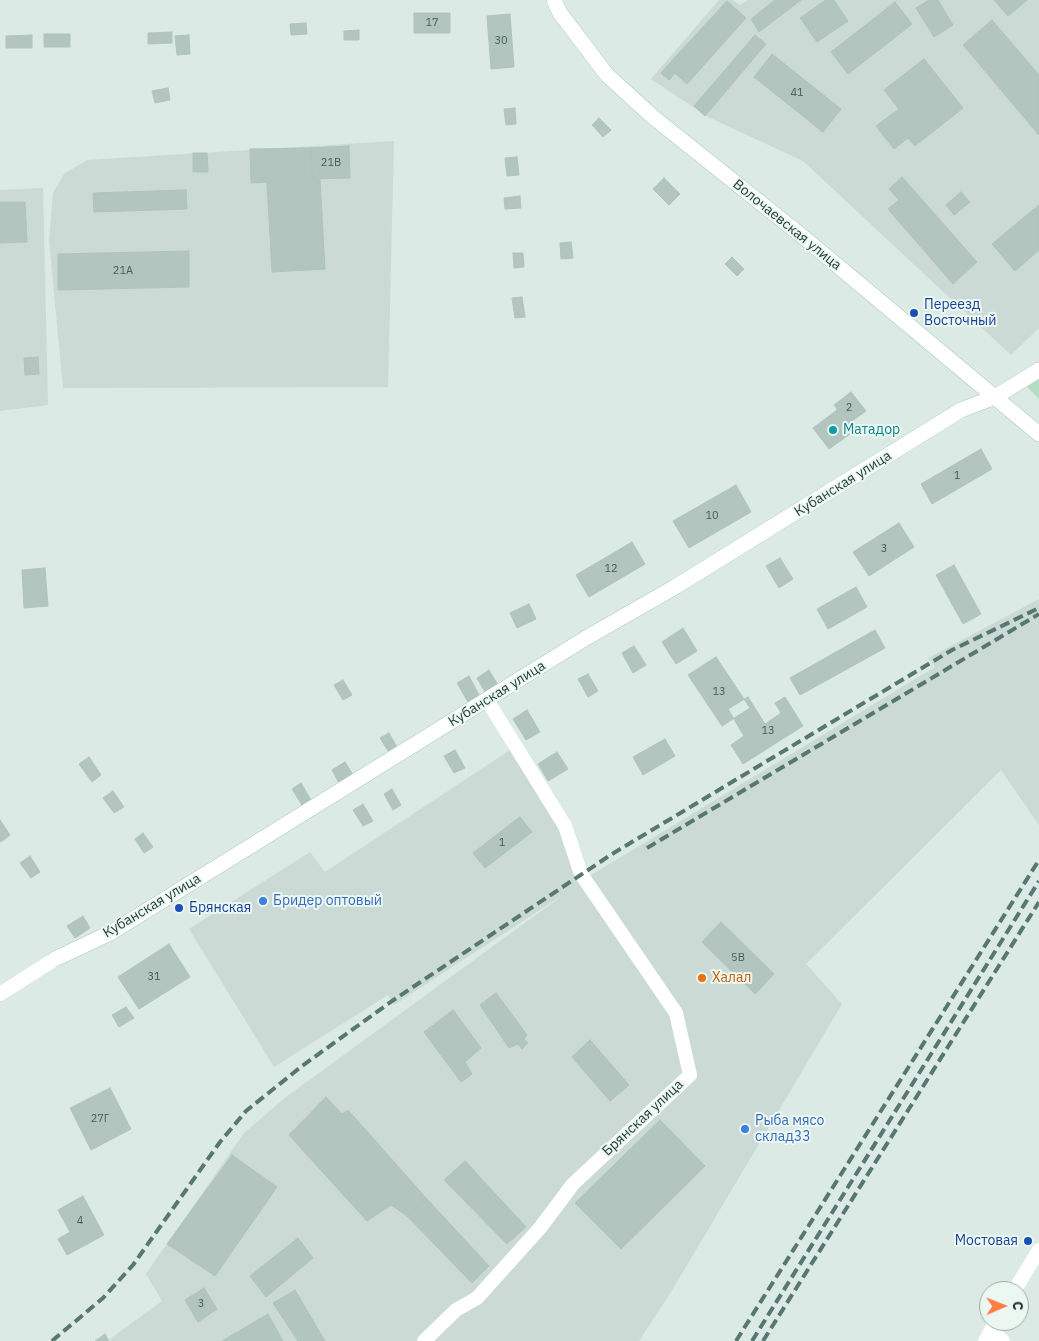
<!DOCTYPE html>
<meta charset="utf-8">
<style>
body{margin:0}
#map{position:relative;width:1039px;height:1341px;overflow:hidden;background:#dceae5;font-family:"IBM Plex Sans",sans-serif}
canvas{display:block}
.north{position:absolute;left:979px;top:1281px;width:50px;height:50px;box-sizing:border-box;background:#edf7f2;border:1px solid #9aaca6;border-radius:50%;rotate:89deg;font-size:14px;font-weight:700;line-height:20px;text-align:center;color:#1d3b34}
.north::after{content:'';display:block;margin:auto;width:18px;height:22px;background:#ff7d46;clip-path:polygon(50% 0,100% 100%,50% 72%,0 100%)}
</style>
<div id="map">
<canvas width="1039" height="1341"></canvas>
<div class="north">С</div>
</div>
<script>
const ctx = document.querySelector('canvas').getContext('2d');
ctx.lineJoin = 'round';
function paint(path, color) { ctx.fillStyle = color; ctx.fill(path, 'evenodd'); }
const toPath = rows => new Path2D(rows.map(r => 'M' + r).join(''));
function strokePath(path, color, width, dash) { ctx.strokeStyle = color; ctx.lineWidth = width; ctx.lineCap = dash ? 'butt' : 'round'; ctx.setLineDash(dash || []); ctx.stroke(path); }
function drawText(font, color, halo, rows, align = 'center') {
  ctx.font = font + ' "IBM Plex Sans",sans-serif'; ctx.lineWidth = 4; ctx.setLineDash([]); ctx.textBaseline = 'middle'; ctx.strokeStyle = halo; ctx.fillStyle = color; for (const [text, x, y, turn = 0] of rows) {
    ctx.save(); ctx.translate(x, y); ctx.rotate((+turn || 0) * Math.PI / 180); ctx.textAlign = isNaN(turn) ? turn : align; if (halo) ctx.strokeText(text, 0, 0); ctx.fillText(text, 0, 0); ctx.restore();
  }
}
paint(toPath([
 [719,0,732,0,740,5,748,0,1039,0,1039,328,1011,355,803,161,708,117,651,79],
 [394,141,388,387,63,388,49,241,53,193,64,174,87,160],
 [43,188,48,405,0,411,0,190],
 [1039,599,1039,825,1001,770,806,964,842,1004,671,1292,639,1341,111,1341,110,1339,162,1301,146,1274,244,1133,286,1097,566,893,394,1005,388,995,274,1067,189,929,310,852,325,872,510,750,588,877,935,667,928,658]
]), '#cbdad4');
paint(toPath([
 [1039,379,1039,399,1027,387]
]), '#b3dec1');
const building = toPath([
 [775,0,801,0,759,32,751,19,775,0],
 [826,0,834,0,848,21,817,42,800,18,826,0],
 [929,0,938,0,953,25,934,37,916,8,929,0],
 [994,0,1027,0,1008,16,994,0],
 [727,1,746,18,687,84,667,66,727,1],
 [895,2,912,24,848,74,831,52,895,2],
 [414,13,450,13,450,33,414,33,414,13],
 [510,14,514,67,491,69,487,16,510,14],
 [992,20,1039,75,1039,135,963,45,992,20],
 [306,23,307,34,291,35,290,24,306,23],
 [359,30,359,40,344,40,344,31,359,30],
 [172,32,172,43,148,44,148,33,172,32],
 [44,34,70,34,70,47,44,47,44,34],
 [32,35,32,48,6,48,6,36,32,35],
 [189,35,190,54,177,55,175,36,189,35],
 [755,35,766,44,705,116,694,106,755,35],
 [772,54,841,109,823,132,754,77,772,54],
 [924,59,963,108,915,146,908,138,894,149,876,126,899,109,884,90,924,59],
 [667,66,675,73,669,80,661,73,667,66],
 [168,88,170,100,155,103,152,91,168,88],
 [515,108,516,124,506,125,504,109,515,108],
 [599,118,611,130,603,137,592,125,599,118],
 [349,146,350,178,312,179,311,148,349,146],
 [311,148,312,179,320,180,325,269,272,272,267,182,251,183,250,149,311,148],
 [193,153,207,153,208,172,193,172,193,153],
 [517,157,519,175,507,176,505,158,517,157],
 [902,177,977,262,953,284,888,209,899,200,889,189,902,177],
 [664,178,680,194,669,205,653,189,664,178],
 [186,190,187,209,94,212,93,193,186,190],
 [961,192,970,202,954,215,946,205,961,192],
 [520,196,521,208,505,209,504,198,520,196],
 [0,202,25,202,27,242,0,243,0,202],
 [1039,205,1039,250,1015,271,992,244,1039,205],
 [571,242,573,258,561,259,560,243,571,242],
 [189,251,189,287,58,290,58,254,189,251],
 [513,253,523,253,524,267,514,268,513,253],
 [732,257,744,269,737,276,725,264,732,257],
 [522,297,525,317,515,318,512,298,522,297],
 [38,357,39,374,25,375,24,358,38,357],
 [851,392,866,411,848,424,834,405,851,392],
 [837,410,853,432,829,449,813,428,837,410],
 [981,449,992,469,932,504,921,484,981,449],
 [736,485,751,512,689,548,673,521,736,485],
 [899,523,914,547,869,576,853,552,899,523],
 [632,542,645,564,589,597,576,575,632,542],
 [780,558,793,579,779,588,766,566,780,558],
 [954,565,981,614,963,624,936,575,954,565],
 [45,568,48,606,24,608,22,570,45,568],
 [856,587,867,607,828,629,817,609,856,587],
 [529,604,536,619,517,628,510,613,529,604],
 [683,628,697,651,676,664,662,642,683,628],
 [875,630,885,648,800,695,790,678,875,630],
 [634,646,646,665,633,673,622,653,634,646],
 [716,657,750,708,722,726,688,675,716,657],
 [489,670,501,690,488,697,477,678,489,670],
 [588,674,598,691,588,697,578,679,588,674],
 [469,676,479,695,468,702,457,683,469,676],
 [343,680,352,695,343,700,334,685,343,680],
 [748,697,765,724,781,713,775,703,785,697,803,726,743,764,731,745,744,736,728,709,748,697],
 [527,710,540,732,526,740,513,719,527,710],
 [389,733,398,749,390,754,380,738,389,733],
 [665,739,675,756,643,775,633,757,665,739],
 [455,750,465,768,454,773,444,756,455,750],
 [557,752,568,769,548,781,538,764,557,752],
 [89,757,101,775,92,782,79,764,89,757],
 [345,762,353,775,339,783,332,770,345,762],
 [301,783,311,800,302,805,292,789,301,783],
 [392,789,401,805,393,810,384,794,392,789],
 [113,791,124,807,114,813,103,798,113,791],
 [363,804,373,821,363,826,353,810,363,804],
 [520,817,532,832,485,868,473,853,520,817],
 [0,820,10,835,1,842,0,841,0,820],
 [143,833,153,847,144,853,135,839,143,833],
 [30,856,40,872,31,878,20,863,30,856],
 [83,916,90,928,75,938,67,926,83,916],
 [721,922,774,974,755,994,702,942,721,922],
 [169,944,190,977,139,1009,118,977,169,944],
 [496,993,527,1035,524,1039,528,1043,522,1049,518,1044,509,1048,480,1005,496,993],
 [126,1007,134,1018,119,1027,112,1015,126,1007],
 [453,1010,481,1048,465,1062,472,1074,461,1082,424,1032,453,1010],
 [590,1040,629,1085,610,1101,572,1057,590,1040],
 [110,1088,131,1129,91,1150,70,1108,110,1088],
 [326,1097,342,1114,348,1110,426,1198,407,1216,391,1205,367,1221,289,1135,326,1097],
 [660,1120,705,1166,621,1249,575,1203,660,1120],
 [232,1155,277,1187,215,1276,167,1244,232,1155],
 [465,1161,526,1227,507,1244,444,1180,465,1161],
 [83,1196,104,1235,67,1255,58,1239,70,1232,58,1210,83,1196],
 [426,1198,489,1266,472,1283,407,1216,426,1198],
 [298,1238,313,1258,266,1297,250,1276,298,1238],
 [204,1288,217,1309,198,1322,185,1300,204,1288],
 [295,1290,325,1341,298,1341,273,1303,295,1290],
 [268,1314,283,1341,222,1341,268,1314],
 [105,1334,109,1341,95,1341,105,1334]
]);
paint(building, '#b2c5be');
strokePath(building, '#afc4bc', 1);
const secondary = toPath([
 [554,0,560,13,607,75,653,117,802,236,1039,434],
 [55,959,112,932,586,638,675,587,961,410,995,397,1039,370]
]);
strokePath(secondary, '#afcbc2', 16);
strokePath(toPath([
 [0,994,55,959],
 [1014,1291,1039,1250],
 [991,1330,1003,1341],
 [424,1341,456,1310,477,1298,540,1228,573,1184,690,1075,676,1013,581,874,565,826,487,700],
 [985,1341,996,1321]
]), '#fff', 14);
strokePath(secondary, '#fff', 15);
strokePath(toPath([
 [647,848,1039,614],
 [52,1341,103,1298,133,1265,220,1142,246,1111,302,1066,392,1001,612,854,952,650,1039,608],
 [736,1341,1039,860],
 [752,1341,1039,881],
 [763,1341,1039,902]
]), '#577770', 4, [10, 5]);
for (const [x, y, r, color] of [
 [914,313,5,"#1a4fb4"],
 [833,430,5,"#0f9aa8"],
 [263,901,5,"#3f7fe0"],
 [179,908,5,"#1a4fb4"],
 [702,978,5,"#e8710a"],
 [745,1129,5,"#3f7fe0"],
 [1028,1241,5,"#1a4fb4"]
]) { const dot = new Path2D(); dot.arc(x, y, r, 0, 2 * Math.PI); ctx.fillStyle = color; ctx.fill(dot); strokePath(dot, '#edf7f2', 2); }
drawText('11px', '#425e56', null, [
 ["17",432,23],
 ["30",501,41],
 ["41",797,93],
 ["21В",331,163],
 ["21А",123,271],
 ["2",849,408],
 ["1",957,476],
 ["10",712,516],
 ["3",884,549],
 ["12",611,569],
 ["13",719,692],
 ["13",768,731],
 ["1",502,843],
 ["5В",738,958],
 ["31",154,977],
 ["27Г",100,1119],
 ["4",80,1221],
 ["3",201,1304]
]);
drawText('14px', '#1d3b34', '#edf7f2', [
 ["Волочаевская улица",787,225,39],
 ["Кубанская улица",843,484,-32],
 ["Кубанская улица",497,694,-32],
 ["Кубанская улица",152,906,-31],
 ["Брянская улица",643,1118,-43]
]);
drawText('14px', '#164399', '#edf7f2', [
 ["Переезд",924,305],
 ["Восточный",924,321],
 ["Брянская",189,908],
 ["Мостовая",1018,1241,"right"]
], 'left');
drawText('14px', '#0d838f', '#edf7f2', [
 ["Матадор",843,430]
], 'left');
drawText('14px', '#366cbe', '#edf7f2', [
 ["Бридер оптовый",273,901],
 ["Рыба мясо",755,1121],
 ["склад33",755,1137]
], 'left');
drawText('14px', '#c56008', '#edf7f2', [
 ["Халал",712,978]
], 'left');
</script>
